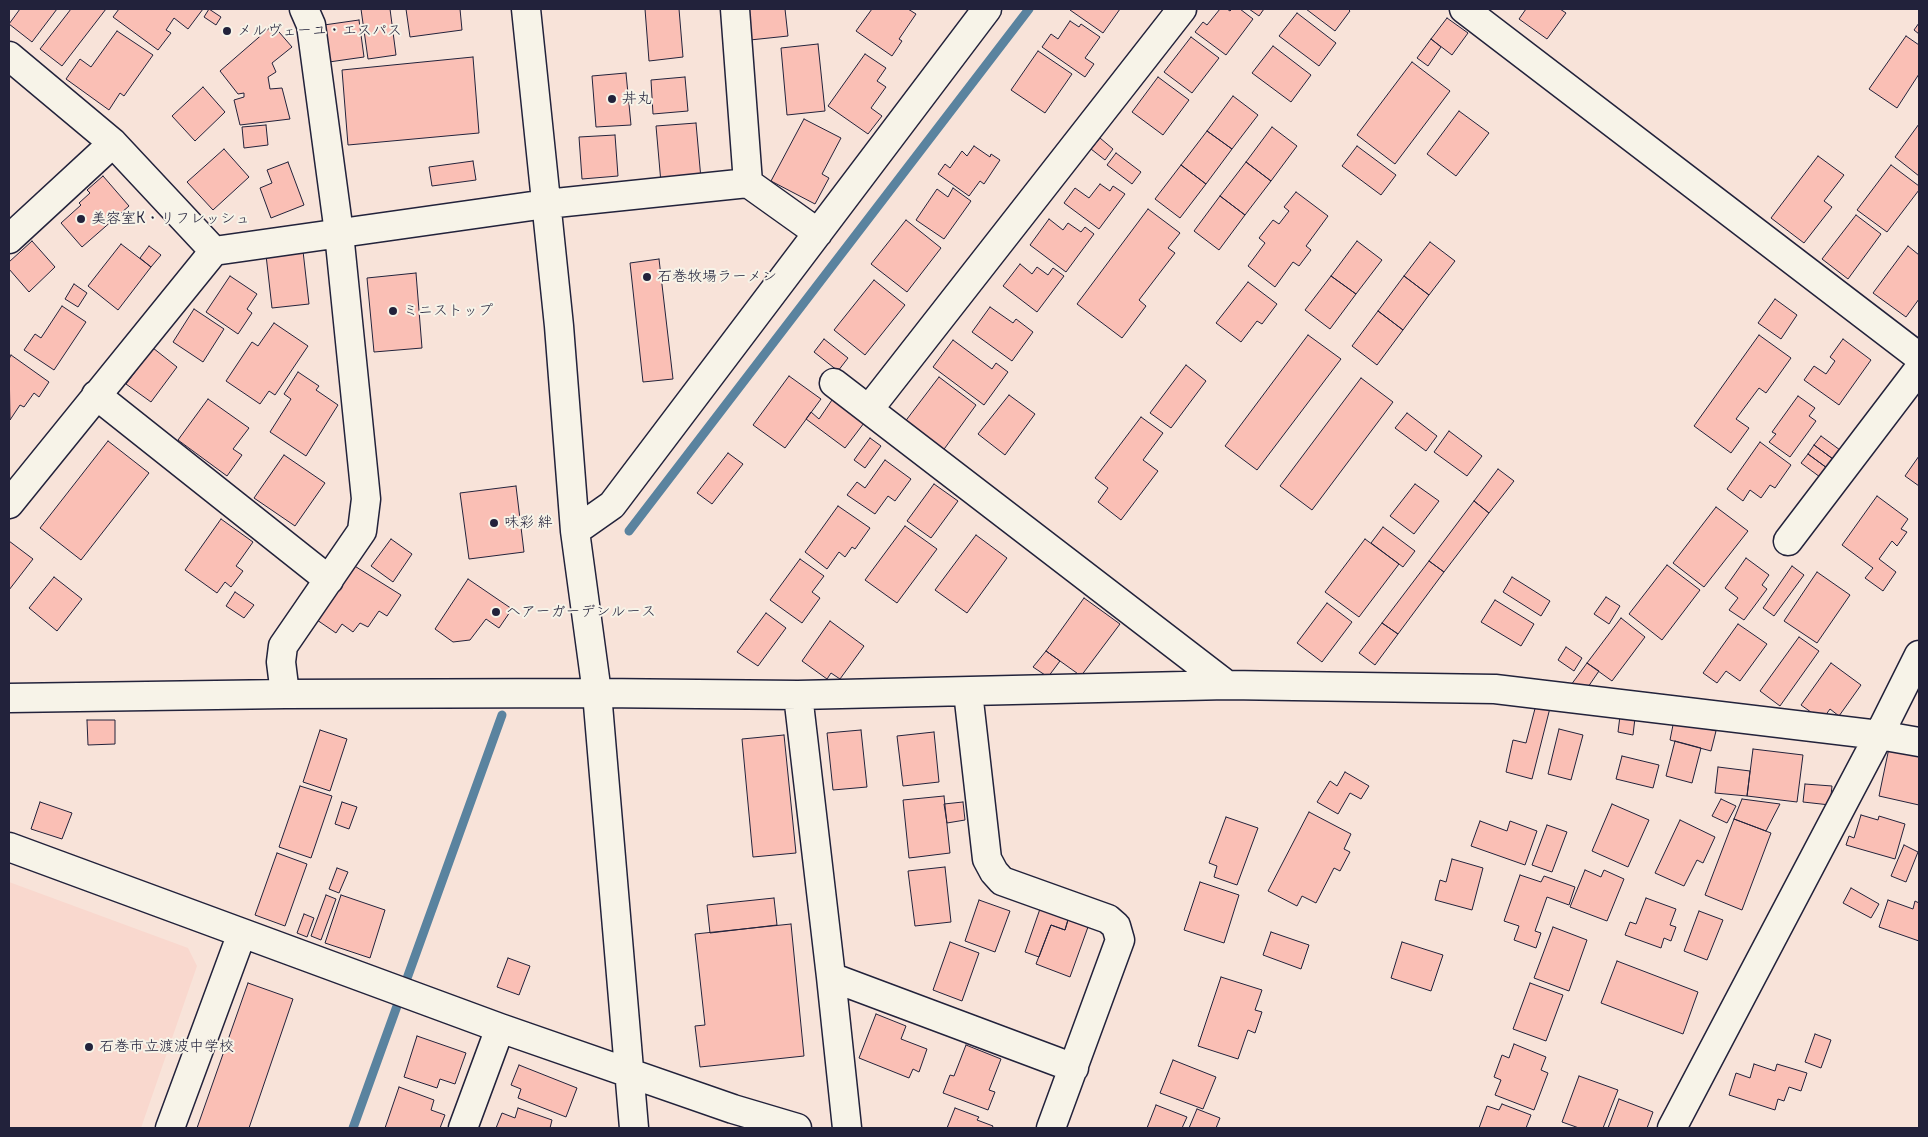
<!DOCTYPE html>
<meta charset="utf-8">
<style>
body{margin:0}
#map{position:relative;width:1928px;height:1137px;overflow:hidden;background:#f8e3d9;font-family:Delius,sans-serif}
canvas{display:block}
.frame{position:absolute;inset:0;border:10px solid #22223b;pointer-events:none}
</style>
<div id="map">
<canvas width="1928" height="1137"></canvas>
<div class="frame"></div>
</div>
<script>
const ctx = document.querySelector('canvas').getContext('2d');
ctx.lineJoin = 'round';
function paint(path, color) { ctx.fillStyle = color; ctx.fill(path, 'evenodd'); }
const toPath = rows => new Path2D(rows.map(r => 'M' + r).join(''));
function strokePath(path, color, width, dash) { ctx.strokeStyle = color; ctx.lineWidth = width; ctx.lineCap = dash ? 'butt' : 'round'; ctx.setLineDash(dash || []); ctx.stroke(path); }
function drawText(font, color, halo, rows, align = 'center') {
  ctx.font = font + ' Delius,"Klee One",sans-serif'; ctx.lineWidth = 4; ctx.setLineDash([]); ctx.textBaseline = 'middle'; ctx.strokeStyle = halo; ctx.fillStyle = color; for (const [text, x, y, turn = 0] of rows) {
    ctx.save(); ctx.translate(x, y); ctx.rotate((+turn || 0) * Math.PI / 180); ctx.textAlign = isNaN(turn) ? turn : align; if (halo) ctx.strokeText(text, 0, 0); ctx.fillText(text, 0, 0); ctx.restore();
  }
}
paint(toPath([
 [9,882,188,948,197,966,141,1128,9,1128]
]), '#f9d8ce');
strokePath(toPath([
 [629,531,1029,9],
 [353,1128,502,715]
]), '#5a839f', 9);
const building = toPath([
 [20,9,57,9,32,42,9,24,20,9],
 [71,9,106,9,62,66,40,49,71,9],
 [119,9,203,9,188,29,174,18,166,30,171,33,158,50,113,17,119,9],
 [209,9,221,17,216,25,204,17,209,9],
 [361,9,390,9,396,55,368,59,361,9],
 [406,9,460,9,462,30,410,37,406,9],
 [645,9,679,9,683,57,649,61,645,9],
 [747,9,785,9,788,36,750,40,747,9],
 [872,9,908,9,916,14,899,39,902,41,892,56,856,31,872,9],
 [1071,9,1120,9,1103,33,1070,10,1071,9],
 [1220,9,1227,9,1230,11,1232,9,1240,9,1253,19,1226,55,1195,32,1203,22,1207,25,1220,9],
 [1249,9,1264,9,1259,16,1249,9],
 [1306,9,1348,9,1350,11,1335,31,1306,9],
 [1526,9,1560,9,1566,13,1547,39,1519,19,1526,9],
 [1297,13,1336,43,1319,66,1279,36,1297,13],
 [1447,18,1468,33,1452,55,1431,39,1447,18],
 [359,20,364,57,329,62,324,25,359,20],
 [1070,21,1079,27,1081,24,1100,37,1085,58,1094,64,1085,77,1042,47,1051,34,1058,39,1070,21],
 [1919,23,1919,34,1914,30,1919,23],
 [273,25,292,47,272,63,276,72,268,77,270,89,282,88,290,119,240,125,234,100,244,97,244,93,238,94,220,71,273,25],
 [117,31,153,55,124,96,120,93,109,110,66,79,80,59,91,67,117,31],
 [1906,36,1919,45,1919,74,1897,108,1869,89,1906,36],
 [1191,37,1219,58,1192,93,1164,72,1191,37],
 [1431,39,1441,47,1428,66,1417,58,1431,39],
 [818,44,825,111,787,115,781,48,818,44],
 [1273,46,1311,75,1291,102,1252,73,1273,46],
 [1038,51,1072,74,1045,113,1011,90,1038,51],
 [865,54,886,68,877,81,886,87,871,108,882,116,868,134,828,106,865,54],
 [473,57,479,133,348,145,342,70,473,57],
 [1412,62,1450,91,1395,164,1357,135,1412,62],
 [626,73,631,125,596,127,592,76,626,73],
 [685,77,688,111,653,114,651,80,685,77],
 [1158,77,1189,100,1163,135,1132,112,1158,77],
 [203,87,225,112,195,141,172,116,203,87],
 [1233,96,1258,115,1232,149,1207,131,1233,96],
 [1459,111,1489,133,1456,176,1427,154,1459,111],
 [804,119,841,138,822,174,829,178,815,204,771,181,804,119],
 [696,123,701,179,661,183,656,126,696,123],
 [1919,124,1919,176,1895,157,1919,124],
 [266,125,268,145,244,148,242,127,266,125],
 [1272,127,1297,146,1271,181,1246,162,1272,127],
 [1207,131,1232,149,1206,184,1181,165,1207,131],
 [615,135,618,176,582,179,579,137,615,135],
 [1100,138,1113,149,1105,160,1091,149,1100,138],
 [974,146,990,157,991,154,1000,160,984,184,980,181,969,196,938,174,945,164,950,168,962,151,967,156,974,146],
 [1357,146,1396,175,1381,195,1342,166,1357,146],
 [224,149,249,177,213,210,187,182,224,149],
 [1116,153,1141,172,1132,184,1107,165,1116,153],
 [1818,156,1844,175,1824,201,1832,207,1804,243,1771,218,1818,156],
 [473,161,476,180,432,186,429,167,473,161],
 [288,162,304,205,271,218,260,188,272,183,267,170,288,162],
 [1246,162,1271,181,1245,215,1220,196,1246,162],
 [1181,165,1206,184,1180,218,1155,199,1181,165],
 [1891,165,1919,186,1919,190,1887,232,1857,210,1891,165],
 [103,176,129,206,82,247,61,223,81,205,79,203,90,193,87,190,103,176],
 [1100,184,1110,191,1113,186,1125,194,1099,229,1064,203,1075,188,1089,198,1100,184],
 [953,188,971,201,944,239,916,220,937,189,948,197,953,188],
 [1296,192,1328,216,1306,246,1311,250,1299,266,1293,262,1275,287,1248,266,1265,243,1259,238,1273,220,1279,224,1289,211,1284,207,1296,192],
 [1220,196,1245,215,1219,250,1194,231,1220,196],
 [1148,209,1180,233,1168,248,1175,253,1139,300,1146,306,1122,338,1077,304,1148,209],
 [1856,215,1881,234,1848,279,1822,259,1856,215],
 [1049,219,1063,230,1068,223,1081,232,1085,227,1094,234,1066,272,1030,245,1049,219],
 [906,220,941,248,907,292,871,264,906,220],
 [32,241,55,267,29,292,9,269,9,262,32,241],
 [1357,241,1382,260,1356,294,1331,276,1357,241],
 [1430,242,1455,261,1429,295,1404,276,1430,242],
 [121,244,151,267,118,310,88,286,121,244],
 [149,246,161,255,151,267,140,258,149,246],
 [1908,246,1919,255,1919,299,1906,317,1873,293,1908,246],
 [303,251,309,304,272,308,266,255,303,251],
 [659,259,673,379,643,382,630,263,659,259],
 [1020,264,1032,274,1037,267,1048,275,1053,268,1064,276,1037,312,1003,286,1020,264],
 [416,273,422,348,374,352,367,278,416,273],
 [230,276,257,294,247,309,252,313,238,334,206,312,230,276],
 [1331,276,1356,294,1330,329,1305,310,1331,276],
 [1404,276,1429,295,1403,330,1378,311,1404,276],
 [874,280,905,305,865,355,834,330,874,280],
 [1248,282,1277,304,1262,324,1257,321,1241,342,1216,323,1248,282],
 [74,284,87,293,78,307,65,299,74,284],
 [1775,299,1797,315,1781,339,1758,323,1775,299],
 [62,306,86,322,54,370,24,350,35,334,41,338,62,306],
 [990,307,1013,323,1016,319,1033,332,1012,361,972,332,990,307],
 [194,309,224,329,203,362,173,342,194,309],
 [1378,311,1403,330,1377,365,1352,346,1378,311],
 [274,323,308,346,275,395,269,391,260,404,226,381,252,342,258,346,274,323],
 [1308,335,1341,359,1257,470,1225,446,1308,335],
 [1759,335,1791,358,1766,393,1759,388,1736,419,1749,428,1731,453,1694,426,1759,335],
 [824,339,848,358,838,371,814,352,824,339],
 [1843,339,1871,360,1839,405,1804,380,1814,366,1826,374,1835,361,1830,357,1843,339],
 [953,340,992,369,996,363,1008,372,984,405,933,367,953,340],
 [153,348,177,367,151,402,126,384,153,348],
 [11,355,49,382,39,397,34,393,24,407,20,405,10,420,9,359,11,355],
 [1186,365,1206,381,1171,428,1150,413,1186,365],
 [298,372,319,386,316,390,338,405,306,456,270,432,291,399,284,394,298,372],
 [789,376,821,399,785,448,753,425,789,376],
 [939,377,976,405,942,452,904,423,939,377],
 [1361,378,1393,402,1312,510,1280,486,1361,378],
 [1009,395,1035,414,1005,455,978,434,1009,395],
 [1798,396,1815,408,1809,416,1816,421,1790,457,1769,442,1776,434,1772,432,1798,396],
 [208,399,249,428,233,449,242,455,227,476,178,440,208,399],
 [832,400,864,423,845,448,806,419,811,412,819,419,832,400],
 [1407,413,1437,436,1426,451,1395,428,1407,413],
 [1141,417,1163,433,1143,460,1158,471,1121,520,1098,502,1108,488,1095,478,1141,417],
 [1449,431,1482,456,1467,476,1434,452,1449,431],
 [1821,436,1840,450,1833,459,1814,445,1821,436],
 [870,438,881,446,865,468,854,460,870,438],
 [108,441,149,473,81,560,40,528,108,441],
 [1760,442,1791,465,1775,488,1770,485,1761,498,1750,490,1743,501,1727,489,1760,442],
 [1814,445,1833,459,1827,468,1808,454,1814,445],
 [728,453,743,464,712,504,697,493,728,453],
 [1808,454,1827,468,1820,477,1801,463,1808,454],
 [284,455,325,483,295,526,254,498,284,455],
 [1919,456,1919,486,1905,476,1919,456],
 [885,460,911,479,895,501,888,496,875,514,847,495,857,482,865,488,885,460],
 [1498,469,1514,481,1489,513,1474,501,1498,469],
 [934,484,958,501,931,538,907,521,934,484],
 [1415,484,1439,501,1414,534,1390,516,1415,484],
 [516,486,524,552,469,559,460,493,516,486],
 [1877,496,1908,519,1901,529,1907,532,1897,546,1892,541,1879,559,1896,572,1883,591,1865,578,1873,568,1842,545,1877,496],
 [1474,501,1489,513,1444,572,1429,561,1474,501],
 [838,506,870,528,855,549,852,547,845,557,839,552,827,569,805,552,838,506],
 [1716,507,1748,531,1704,587,1673,563,1716,507],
 [221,519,253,542,236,566,243,571,231,587,225,582,217,593,185,570,221,519],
 [905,526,937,549,897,603,865,580,905,526],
 [1383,527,1415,551,1403,567,1371,543,1383,527],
 [976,535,1007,558,967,613,935,590,976,535],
 [391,539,412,554,393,582,371,566,391,539],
 [1365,539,1399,564,1359,617,1325,592,1365,539],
 [9,541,33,559,9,590,9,541],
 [1746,558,1769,575,1762,585,1767,589,1744,620,1729,610,1738,598,1725,588,1746,558],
 [800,559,824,576,812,592,820,598,802,623,770,600,800,559],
 [1429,561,1444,572,1398,634,1382,623,1429,561],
 [353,565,401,595,387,616,379,611,368,627,360,623,353,632,342,624,336,633,317,620,353,565],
 [1667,565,1700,590,1662,640,1629,614,1667,565],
 [1792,566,1804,575,1774,616,1763,608,1792,566],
 [1817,572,1850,595,1817,643,1784,621,1817,572],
 [54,577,82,599,57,631,29,608,54,577],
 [1512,577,1550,601,1541,616,1503,592,1512,577],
 [468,579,512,609,499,628,486,619,470,640,453,642,435,629,468,579],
 [235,592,254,605,244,618,226,606,235,592],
 [1606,597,1620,606,1609,624,1594,614,1606,597],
 [1084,598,1120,624,1081,676,1046,651,1084,598],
 [1495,600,1534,624,1521,646,1481,622,1495,600],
 [1327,603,1352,622,1322,662,1297,643,1327,603],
 [766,613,786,628,758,666,737,652,766,613],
 [1621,618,1645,637,1612,681,1587,663,1621,618],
 [830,621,864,646,840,679,831,673,827,679,802,661,830,621],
 [1382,623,1398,634,1375,665,1359,653,1382,623],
 [1738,624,1767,644,1740,681,1726,671,1717,683,1703,673,1738,624],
 [1799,637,1819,651,1780,706,1760,691,1799,637],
 [1566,647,1582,658,1574,671,1558,660,1566,647],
 [1046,651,1060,661,1048,677,1033,667,1046,651],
 [1587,663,1599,671,1588,687,1571,685,1587,663],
 [1831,663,1861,685,1839,716,1830,709,1822,720,1801,705,1831,663],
 [1537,701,1551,704,1532,779,1506,772,1513,740,1526,743,1537,701],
 [1620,716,1635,718,1633,735,1618,732,1620,716],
 [87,720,115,720,115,744,88,745,87,720],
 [1674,720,1716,731,1711,751,1670,740,1674,720],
 [1559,729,1583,735,1571,780,1548,774,1559,729],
 [320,730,347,739,330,791,303,782,320,730],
 [861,730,867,787,833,790,827,733,861,730],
 [934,732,939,782,903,786,897,736,934,732],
 [784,735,796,853,753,857,742,739,784,735],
 [1675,741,1701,748,1692,783,1666,776,1675,741],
 [1889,748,1919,755,1919,805,1879,796,1889,748],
 [1753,749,1803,755,1797,802,1747,796,1753,749],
 [1622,756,1659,765,1653,788,1616,779,1622,756],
 [1718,767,1750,771,1747,796,1715,793,1718,767],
 [1345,772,1369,786,1361,799,1350,793,1338,814,1317,802,1330,781,1337,786,1345,772],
 [1805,784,1832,786,1830,805,1803,802,1805,784],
 [300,786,332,796,311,858,279,847,300,786],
 [944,796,950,853,909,858,903,800,944,796],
 [1721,799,1736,806,1727,823,1712,816,1721,799],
 [1742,799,1780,804,1766,831,1734,819,1742,799],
 [40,802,72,813,62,839,31,829,40,802],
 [342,802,357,807,349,829,335,824,342,802],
 [963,802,965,820,947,823,944,804,963,802],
 [1612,804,1649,820,1628,867,1592,851,1612,804],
 [1309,812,1351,834,1344,849,1350,852,1340,871,1334,868,1316,903,1302,896,1297,906,1268,891,1309,812],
 [1861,815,1878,820,1879,816,1905,824,1895,859,1846,845,1849,836,1854,838,1861,815],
 [1226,817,1258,828,1237,885,1214,877,1217,866,1209,863,1226,817],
 [1734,819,1771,833,1742,910,1705,895,1734,819],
 [1680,820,1715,837,1703,863,1697,860,1684,886,1655,873,1680,820],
 [1480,821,1507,831,1510,821,1537,831,1525,865,1471,846,1480,821],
 [1547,825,1567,832,1552,872,1532,865,1547,825],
 [1904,845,1918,852,1906,882,1891,876,1904,845],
 [277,853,307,864,285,926,255,915,277,853],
 [1452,859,1483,868,1472,910,1435,900,1440,880,1446,882,1452,859],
 [945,867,951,922,915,926,908,871,945,867],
 [337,868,348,872,339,893,329,889,337,868],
 [1585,870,1601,877,1604,870,1624,879,1607,921,1570,907,1585,870],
 [1520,875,1541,882,1544,876,1575,887,1569,905,1547,897,1535,931,1541,933,1536,948,1514,940,1519,926,1504,921,1520,875],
 [1200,882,1239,895,1224,943,1184,930,1200,882],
 [1851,888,1879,904,1871,918,1843,903,1851,888],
 [326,895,336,899,321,940,311,936,326,895],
 [341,895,385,910,370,958,325,943,341,895],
 [774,898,777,925,710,933,707,905,774,898],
 [1646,898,1676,909,1670,925,1676,927,1671,941,1664,938,1661,948,1625,935,1630,922,1636,924,1646,898],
 [979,900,1010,911,995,952,965,941,979,900],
 [1888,900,1913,909,1915,901,1919,903,1919,941,1879,927,1888,900],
 [1041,906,1069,916,1065,930,1051,925,1039,957,1025,952,1041,906],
 [1699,911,1723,920,1707,960,1684,951,1699,911],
 [304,914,314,918,307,937,297,933,304,914],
 [1068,920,1088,927,1070,977,1036,964,1051,925,1065,930,1068,920],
 [791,924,804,1056,700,1067,695,1026,705,1025,695,934,791,924],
 [1553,927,1587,940,1569,991,1534,978,1553,927],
 [1271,932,1309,945,1301,969,1263,955,1271,932],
 [950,942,979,953,962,1001,933,990,950,942],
 [1402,942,1443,955,1431,991,1391,978,1402,942],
 [508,958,530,966,519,995,497,987,508,958],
 [1617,961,1698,992,1683,1034,1601,1003,1617,961],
 [1221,977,1262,990,1255,1010,1262,1012,1255,1033,1248,1030,1238,1059,1198,1046,1221,977],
 [248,983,293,999,249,1128,197,1128,248,983],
 [1530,983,1563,995,1546,1041,1513,1029,1530,983],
 [876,1014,906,1026,901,1039,927,1049,919,1072,913,1069,909,1078,859,1058,876,1014],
 [1815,1034,1831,1040,1821,1068,1805,1062,1815,1034],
 [417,1036,466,1053,455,1084,440,1079,437,1088,404,1077,417,1036],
 [1514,1044,1546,1057,1541,1070,1548,1073,1534,1110,1495,1095,1501,1080,1494,1077,1502,1055,1509,1058,1514,1044],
 [966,1045,1001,1059,989,1090,995,1092,988,1110,943,1093,950,1075,954,1076,966,1045],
 [1173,1060,1216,1077,1203,1109,1160,1093,1173,1060],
 [1754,1064,1775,1071,1777,1064,1807,1073,1801,1091,1789,1087,1784,1101,1778,1099,1775,1110,1729,1095,1736,1073,1750,1078,1754,1064],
 [519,1065,577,1088,566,1117,518,1098,521,1089,511,1085,519,1065],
 [1579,1076,1618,1090,1603,1128,1579,1128,1562,1122,1579,1076],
 [399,1087,434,1100,431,1110,445,1115,440,1128,385,1128,399,1087],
 [1619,1099,1653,1112,1647,1128,1608,1128,1619,1099],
 [1502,1104,1531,1115,1526,1128,1479,1128,1487,1106,1499,1110,1502,1104],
 [1156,1105,1187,1117,1182,1128,1147,1128,1156,1105],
 [518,1108,552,1120,550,1128,496,1128,502,1113,515,1118,518,1108],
 [955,1108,979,1117,977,1120,993,1126,992,1128,947,1128,955,1108],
 [1197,1109,1220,1118,1216,1128,1189,1128,1197,1109]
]);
paint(building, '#fabfb5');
strokePath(building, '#22223b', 1);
const minor = toPath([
 [526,9,559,326,575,531,597,693,634,1128],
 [735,9,748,183],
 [1464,9,1919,357],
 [9,56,113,143,214,251],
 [9,239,113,143],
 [834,383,1227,685],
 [96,395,329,580],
 [869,409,1182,9],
 [9,504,214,251,546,204,748,183,818,233],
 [575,531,612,505,987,9],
 [1788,541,1919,369],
 [968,692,987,859,994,872,1002,881,1108,919,1116,926,1120,940,1051,1128],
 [285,694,281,662,283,646,362,531,366,499,339,233,311,25,304,9],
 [798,695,831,977,847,1128],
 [9,698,285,694,597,693,798,695,1227,685,1495,689,1879,735,1919,742],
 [9,847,500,1028,733,1109,797,1128],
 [831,977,1074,1068],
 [170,1128,242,933],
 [463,1128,500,1028],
 [1672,1128,1879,735,1919,655]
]);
strokePath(minor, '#22223b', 31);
strokePath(minor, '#f7f3e8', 28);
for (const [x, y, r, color] of [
 [227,31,5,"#22223b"],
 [612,99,5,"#22223b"],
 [81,219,5,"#22223b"],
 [647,277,5,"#22223b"],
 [393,311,5,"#22223b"],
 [494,523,5,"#22223b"],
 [496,612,5,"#22223b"],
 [89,1047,5,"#22223b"]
]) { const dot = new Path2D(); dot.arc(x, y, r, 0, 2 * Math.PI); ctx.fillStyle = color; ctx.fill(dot); strokePath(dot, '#f7f3e8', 2); }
drawText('15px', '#22223b', '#f7f3e8', [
 ["メルヴェーユ・エスパス",237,31],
 ["丼丸",622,99],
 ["美容室K・リフレッシュ",91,219],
 ["石巻牧場ラーメン",657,277],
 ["ミニストップ",403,311],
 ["味彩 絆",504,523],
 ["ヘアーガーデンルース",506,612],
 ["石巻市立渡波中学校",99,1047]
], 'left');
</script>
